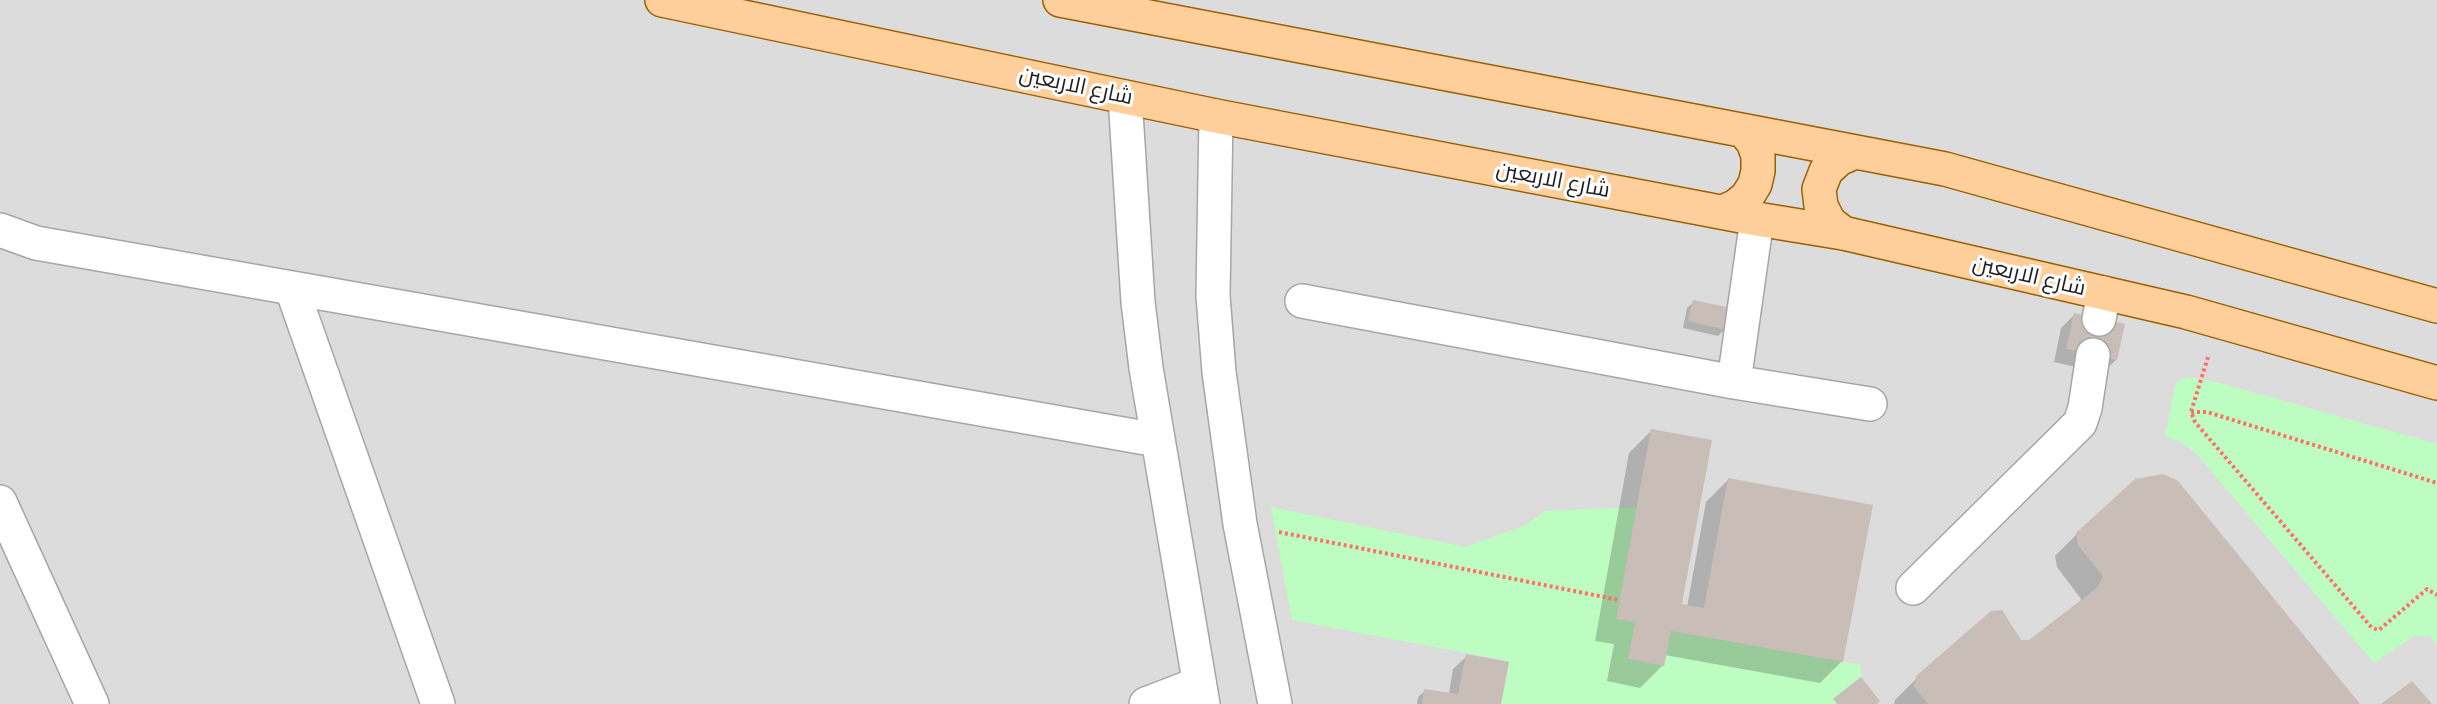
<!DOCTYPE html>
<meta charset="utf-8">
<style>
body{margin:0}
canvas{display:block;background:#f0ece4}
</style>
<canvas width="2437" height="704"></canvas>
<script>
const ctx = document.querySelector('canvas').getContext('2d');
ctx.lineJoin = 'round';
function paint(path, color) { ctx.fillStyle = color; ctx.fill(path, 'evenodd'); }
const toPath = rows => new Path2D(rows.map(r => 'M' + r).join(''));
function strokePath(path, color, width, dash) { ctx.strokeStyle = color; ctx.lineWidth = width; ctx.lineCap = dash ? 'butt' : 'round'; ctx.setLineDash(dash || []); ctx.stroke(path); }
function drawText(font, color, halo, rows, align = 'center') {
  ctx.font = font + ' Cabin,Cairo,sans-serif'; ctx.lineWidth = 6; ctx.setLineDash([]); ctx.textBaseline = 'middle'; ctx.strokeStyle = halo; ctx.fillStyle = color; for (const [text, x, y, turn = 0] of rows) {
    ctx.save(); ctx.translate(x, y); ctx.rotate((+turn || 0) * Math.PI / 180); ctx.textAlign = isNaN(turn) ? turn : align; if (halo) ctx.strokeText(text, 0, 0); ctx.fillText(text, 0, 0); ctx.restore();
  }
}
paint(toPath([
 [0,0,2437,0,2437,704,0,704]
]), '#dddcdc');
paint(toPath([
 [2187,377,2220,383,2437,444,2437,645,2430,636,2414,636,2374,663,2195,452,2179,441,2165,437,2175,384],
 [1271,507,1465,547,1526,525,1545,511,1637,507,1616,619,1635,622,1629,659,1664,666,1671,631,1861,665,1861,677,1833,699,1837,704,1501,704,1509,661,1292,620]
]), '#befdc1');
paint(toPath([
 [1694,302,1725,329,1718,336,1683,328,1687,308],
 [2075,314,2116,360,2102,373,2054,362,2061,328],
 [1651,431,1680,605,1687,607,1706,502,1728,480,1842,661,1820,683,1665,655,1663,665,1640,688,1607,681,1614,644,1595,641,1629,453],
 [2077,534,2358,704,1894,704,1895,700,1918,677,2020,642,2029,641,2080,603,2081,599,2057,567,2055,556],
 [1467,656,1500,704,1417,704,1418,697,1425,691,1449,694,1453,669]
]), '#0003');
paint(toPath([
 [1693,300,1731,308,1726,330,1688,321],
 [2074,313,2125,324,2117,360,2066,349],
 [1651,429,1712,440,1682,604,1704,608,1728,478,1873,505,1843,662,1671,631,1664,666,1628,659,1635,622,1616,619],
 [2163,474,2178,481,2360,704,1928,704,1914,687,1916,676,1991,611,2002,610,2021,640,2029,640,2098,587,2103,576,2078,545,2076,533,2135,479],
 [1466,654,1509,662,1501,704,1422,704,1424,689,1458,694],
 [1861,677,1880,701,1877,704,1837,704,1833,699],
 [2412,681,2432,704,2381,704]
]), '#c8beb7');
const minor = toPath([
 [1125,97,1138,302,1146,368,1203,704],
 [1216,116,1213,296,1219,372,1240,524,1275,704],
 [0,230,36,243,1157,440],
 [292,289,438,704],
 [1302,301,1734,382,1870,404],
 [2099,319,2104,293],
 [1734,382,1757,219],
 [0,502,92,704],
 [1913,588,2080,423,2085,408,2093,355],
 [1146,704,1198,684]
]);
const major = toPath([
 [662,0,1216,116,1757,219,1843,233,2186,312,2437,383],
 [1060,0,1945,169,2437,306],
 [1723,212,1736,206,1747,197,1755,184,1758,171,1758,156,1753,142,1744,131],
 [1843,233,1829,222,1821,206,1819,189,1826,171,1839,159,1855,152]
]);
strokePath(minor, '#a6a6a6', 36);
strokePath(major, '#9a6000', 36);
strokePath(toPath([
 [2208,357,2191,412,2195,422,2372,628,2379,630,2427,589,2437,595],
 [2191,412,2207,412,2437,483],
 [1279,532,1619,600]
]), '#ff6f67', 4, [3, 3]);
strokePath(minor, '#fff', 33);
strokePath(major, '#ffcf9b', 33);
drawText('22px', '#1f1f1f', '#fff', [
 ["شارع الاربعين",1076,86,12],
 ["شارع الاربعين",1553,180,11],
 ["شارع الاربعين",2029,276,13]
]);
</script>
